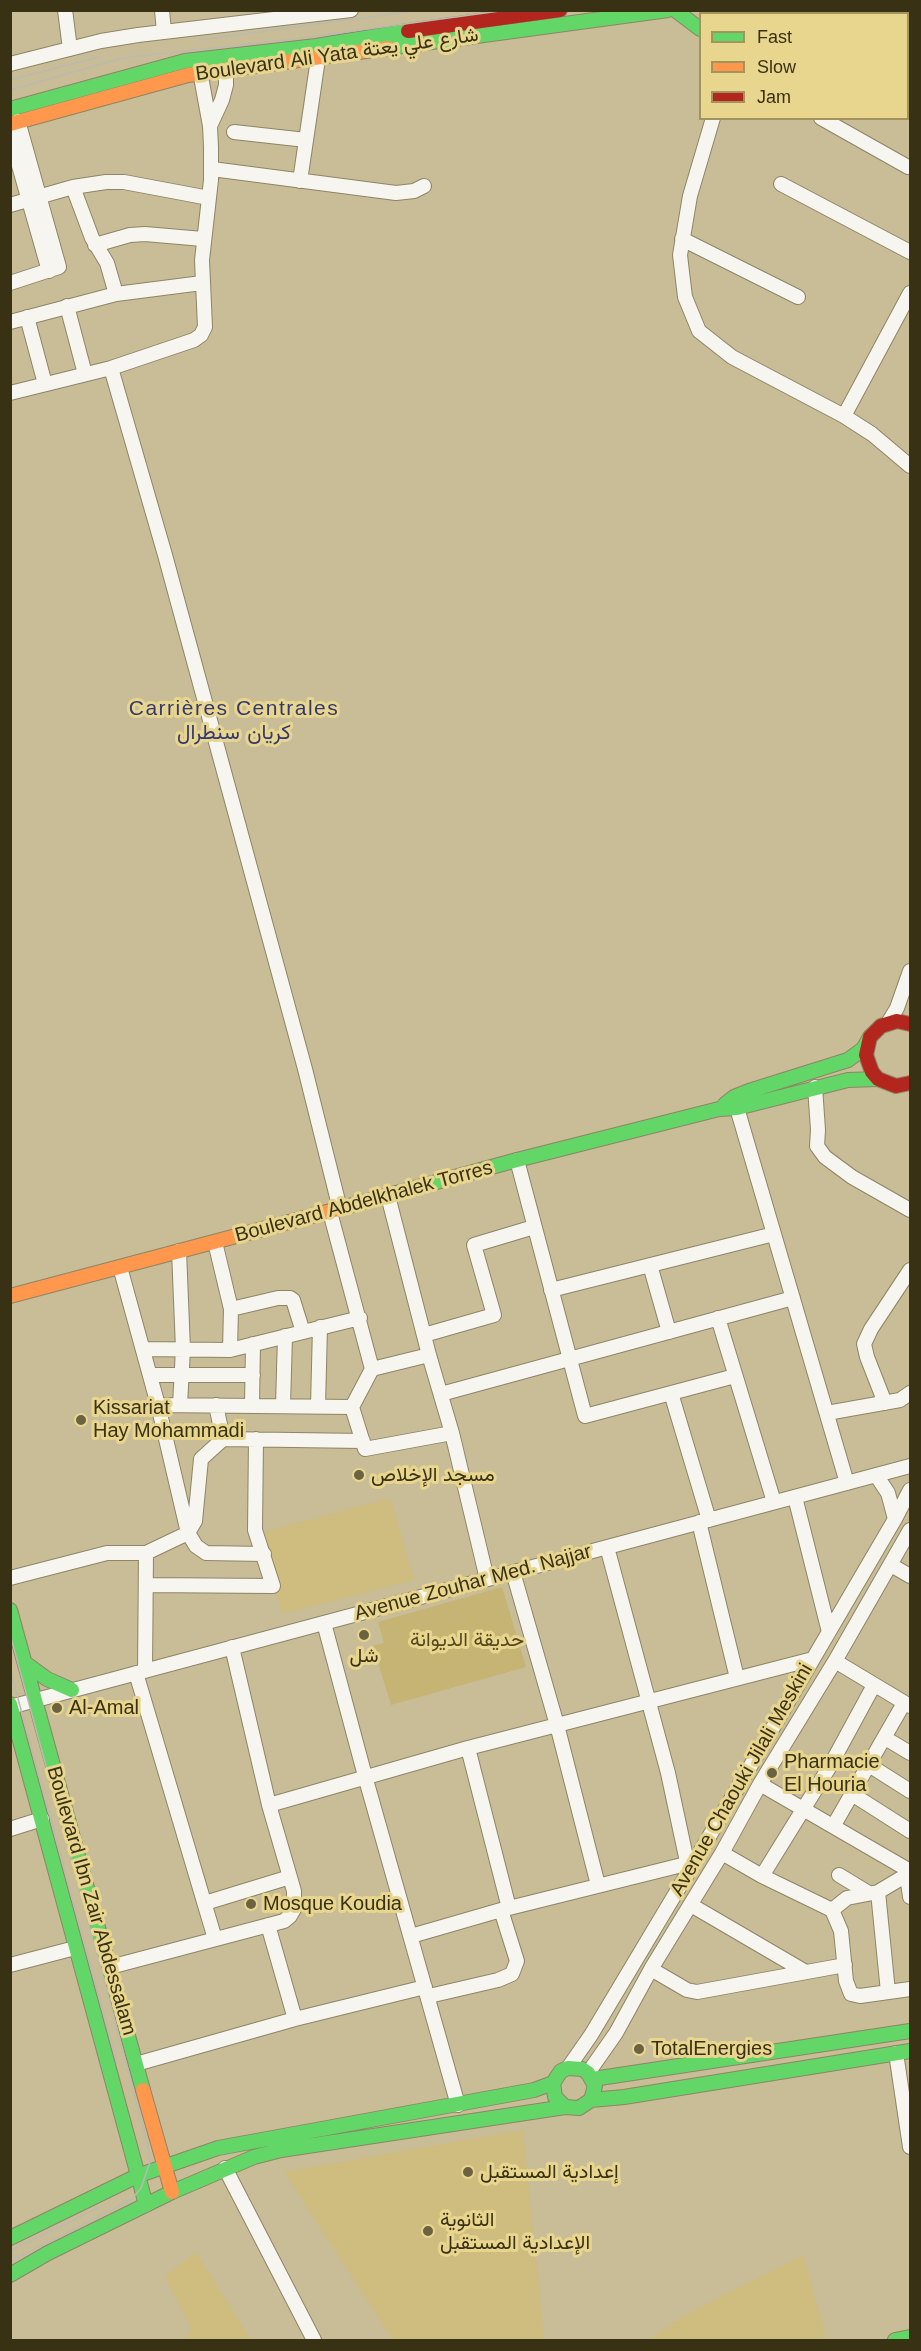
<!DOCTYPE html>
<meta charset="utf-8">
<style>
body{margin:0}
#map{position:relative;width:921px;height:2351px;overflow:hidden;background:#c8bd96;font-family:Arial,sans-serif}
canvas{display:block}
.frame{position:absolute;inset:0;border:12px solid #393114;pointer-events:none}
.legend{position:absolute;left:699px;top:12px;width:210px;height:108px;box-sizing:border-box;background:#e9d68e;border:2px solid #a3945d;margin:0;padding:8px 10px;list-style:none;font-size:18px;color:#393114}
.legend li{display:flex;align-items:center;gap:12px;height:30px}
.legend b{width:30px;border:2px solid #a3945d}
</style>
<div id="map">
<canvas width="921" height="2351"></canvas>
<div class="frame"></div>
<ul class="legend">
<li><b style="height:8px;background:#63d668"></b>Fast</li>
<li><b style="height:8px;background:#ff974d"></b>Slow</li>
<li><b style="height:8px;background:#b3261e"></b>Jam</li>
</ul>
</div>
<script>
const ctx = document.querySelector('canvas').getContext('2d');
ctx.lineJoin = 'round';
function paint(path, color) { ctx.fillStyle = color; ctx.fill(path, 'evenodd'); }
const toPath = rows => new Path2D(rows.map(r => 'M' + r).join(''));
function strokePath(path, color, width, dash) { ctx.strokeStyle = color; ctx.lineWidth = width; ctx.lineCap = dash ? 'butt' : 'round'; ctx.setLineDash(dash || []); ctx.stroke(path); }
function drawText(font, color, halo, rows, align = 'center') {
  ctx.font = font + ' Arial,Vazirmatn,sans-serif'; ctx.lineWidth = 6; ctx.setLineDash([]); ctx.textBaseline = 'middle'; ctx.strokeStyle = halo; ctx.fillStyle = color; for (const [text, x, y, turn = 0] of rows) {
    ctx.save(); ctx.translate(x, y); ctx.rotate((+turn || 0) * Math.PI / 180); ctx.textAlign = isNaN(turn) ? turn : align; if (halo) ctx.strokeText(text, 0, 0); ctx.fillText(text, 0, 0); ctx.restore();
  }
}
paint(toPath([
 [390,1498,414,1580,282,1614,260,1533],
 [523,2130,544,2340,393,2340,284,2172],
 [196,2252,251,2340,186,2340,191,2328,165,2276],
 [803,2255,826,2337,815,2340,649,2340,685,2315]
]), '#cebd7f');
paint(toPath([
 [502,1587,526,1667,391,1705,373,1646,384,1643,378,1622]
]), '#c5b474');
const street = toPath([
 [65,10,70,49],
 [162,10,164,32],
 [719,10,719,14],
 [736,10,736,14],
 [885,14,895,10],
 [10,64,101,41,138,35,351,10],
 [199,66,210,126,211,147,211,180,202,260,205,327,201,335,194,340,111,368,165,555,305,1069,340,1209],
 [713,118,690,196,680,255,685,297,699,331,732,357,844,416,872,434,910,466],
 [821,118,908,167],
 [210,126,222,100,226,85,226,62],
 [234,132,306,140],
 [10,134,49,271],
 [212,169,396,193,414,191,424,186],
 [300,181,318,59],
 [781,184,910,252],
 [73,187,92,238,107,263,116,294],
 [10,205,73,187,106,182,124,182,209,198],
 [682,239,798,297],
 [95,245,130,235,145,234,203,239],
 [10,283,59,267,18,121],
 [67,306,85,374],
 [27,317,45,384],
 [10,322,116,294,202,283],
 [10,393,111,368],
 [844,416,910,293],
 [888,1023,897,1008,910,971],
 [815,1087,818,1130,817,1146,825,1157,852,1177,910,1210],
 [737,1108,847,1483],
 [517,1160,585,1416,735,1376],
 [388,1196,429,1355,452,1433,487,1579],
 [330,1212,372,1369,429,1355],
 [215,1242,231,1309,230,1350],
 [179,1251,183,1349,180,1405],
 [650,1265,669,1332],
 [551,1290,774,1234],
 [231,1309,278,1298,290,1298,293,1300,303,1332],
 [718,1318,774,1502],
 [424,1335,494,1315,474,1245,534,1227],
 [143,1349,230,1350,360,1318],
 [150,1375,253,1375],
 [671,1393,709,1520],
 [441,1394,793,1298],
 [885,1403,867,1357,864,1344,871,1329,910,1270],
 [158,1405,352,1407,372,1369],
 [216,1405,223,1439],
 [252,1405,253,1344],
 [283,1405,285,1336],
 [318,1406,320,1327],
 [352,1407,365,1449,452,1433],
 [827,1413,900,1400,910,1393],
 [876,1475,888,1493,895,1519],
 [795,1497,829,1632],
 [699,1522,737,1678],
 [607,1547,668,1773,689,1871],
 [264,1554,206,1553,196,1546,188,1533,195,1521,201,1459,223,1439,363,1441],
 [891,1565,910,1576],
 [513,1572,557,1725,598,1885],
 [10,1578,107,1553,146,1553,188,1533,158,1405,120,1267],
 [146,1585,273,1586,255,1530,256,1439],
 [324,1623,365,1776,458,2105],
 [835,1661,910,1706],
 [145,1671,146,1553],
 [136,1673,215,1939],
 [10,1707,910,1466],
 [885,1738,910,1753],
 [468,1748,509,1908],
 [869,1765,910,1791],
 [760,1784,910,1871],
 [852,1794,910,1831],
 [269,1805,468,1748,813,1659],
 [834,1825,904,1703],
 [10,1829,42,1819],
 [722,1853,762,1876,832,1910,841,1931,846,1981,851,1994,860,1996,910,1989],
 [839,1875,867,1892],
 [907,1875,910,1897],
 [762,1876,830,1766,874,1685],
 [878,1892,888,1992],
 [205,1903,290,1877],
 [691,1905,804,1971],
 [832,1910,847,1898,878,1892,910,1873],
 [268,1925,295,2019],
 [411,1936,501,1910,686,1864],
 [10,1965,75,1948],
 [110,1967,284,1921,290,1916,294,1909,294,1891,269,1805,232,1647],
 [651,1969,687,1990,697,1992,845,1965],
 [429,1996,498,1980,512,1974,517,1961,501,1910],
 [896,2053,910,2147],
 [136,2064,295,2019,425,1987],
 [568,2068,591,2035,689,1871,895,1519,910,1490],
 [588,2073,616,2033,651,1969,722,1853,760,1784,835,1661,910,1530],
 [225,2168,314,2340]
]);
const fast = toPath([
 [675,10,700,29],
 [765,14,767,10],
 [388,48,668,10],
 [10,109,185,61,316,46,408,31],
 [725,1104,734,1097,749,1091,848,1060,863,1049,870,1037],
 [338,1209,517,1160,719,1109,737,1108,848,1080,878,1079],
 [10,1610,143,2090],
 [25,1663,47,1679,72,1690],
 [10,1704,146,2205],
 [593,2079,910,2031],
 [591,2100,624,2097,910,2051],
 [10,2238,137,2176,218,2148,534,2090,553,2083],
 [10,2275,48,2253,172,2192,254,2157,281,2150,565,2107,579,2108,591,2100,595,2086,588,2073,582,2069,568,2068,561,2071,553,2083,555,2097,565,2107],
 [895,2340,910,2337]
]);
const slow = toPath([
 [10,124,188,75,388,48],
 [10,1296,338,1209],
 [143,2090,172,2192]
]);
const jam = toPath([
 [408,31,560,10],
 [910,1024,897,1021,881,1026,870,1037,866,1055,872,1072,878,1079,896,1086,910,1083]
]);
strokePath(street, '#8d8566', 16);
strokePath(fast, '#8d8566', 16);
strokePath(slow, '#8d8566', 16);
strokePath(jam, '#8d8566', 16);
strokePath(street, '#f7f5ef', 14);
strokePath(fast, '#63d668', 14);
strokePath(slow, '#ff974d', 14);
strokePath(jam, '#b3261e', 14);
strokePath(toPath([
 [199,40,422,10],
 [10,80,99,57],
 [10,90,122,58,287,40,507,10],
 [10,1634,102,1972,148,2145,150,2162,141,2188,132,2199,10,2262],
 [10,1669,117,2063],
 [10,2251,100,2207]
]), '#bcb9af', 1.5);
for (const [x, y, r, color] of [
 [81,1420,6,"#6b6242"],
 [359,1475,6,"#6b6242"],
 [364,1635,6,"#6b6242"],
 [57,1708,6,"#6b6242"],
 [772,1773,6,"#6b6242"],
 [251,1904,6,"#6b6242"],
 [639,2049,6,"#6b6242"],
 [468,2172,6,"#6b6242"],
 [428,2231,6,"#6b6242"]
]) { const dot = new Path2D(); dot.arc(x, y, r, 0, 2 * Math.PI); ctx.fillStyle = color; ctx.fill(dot); strokePath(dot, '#e9d68e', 2); }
drawText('20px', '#393114', '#e9d68e', [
 ["Boulevard Ali Yata شارع علي يعتة",337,55,-8],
 ["Boulevard Abdelkhalek Torres",364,1202,-15],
 ["Avenue Zouhar Med. Najjar",473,1583,-15],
 ["Avenue Chaouki Jilali Meskini",742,1780,-60],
 ["Boulevard Ibn Zair Abdessalam",91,1901,74]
]);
drawText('20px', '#393114', '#e9d68e', [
 ["Kissariat",93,1408],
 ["Hay Mohammadi",93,1431],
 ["مسجد الإخلاص",371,1475],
 ["شل",364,1656,"center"],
 ["Al-Amal",69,1708],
 ["Pharmacie",784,1762],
 ["El Houria",784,1785],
 ["Mosque Koudia",263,1904],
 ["TotalEnergies",651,2049],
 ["إعدادية المستقبل",480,2172],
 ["الثانوية",440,2220],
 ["الإعدادية المستقبل",440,2243]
], 'left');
drawText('20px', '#53481f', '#e9d68e', [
 ["حديقة الديوانة",467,1640]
]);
ctx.letterSpacing = '1.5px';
drawText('21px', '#313873', '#e9d68e', [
 ["Carrières Centrales",234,709],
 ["كريان سنطرال",234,733]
]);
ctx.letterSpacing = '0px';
</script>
